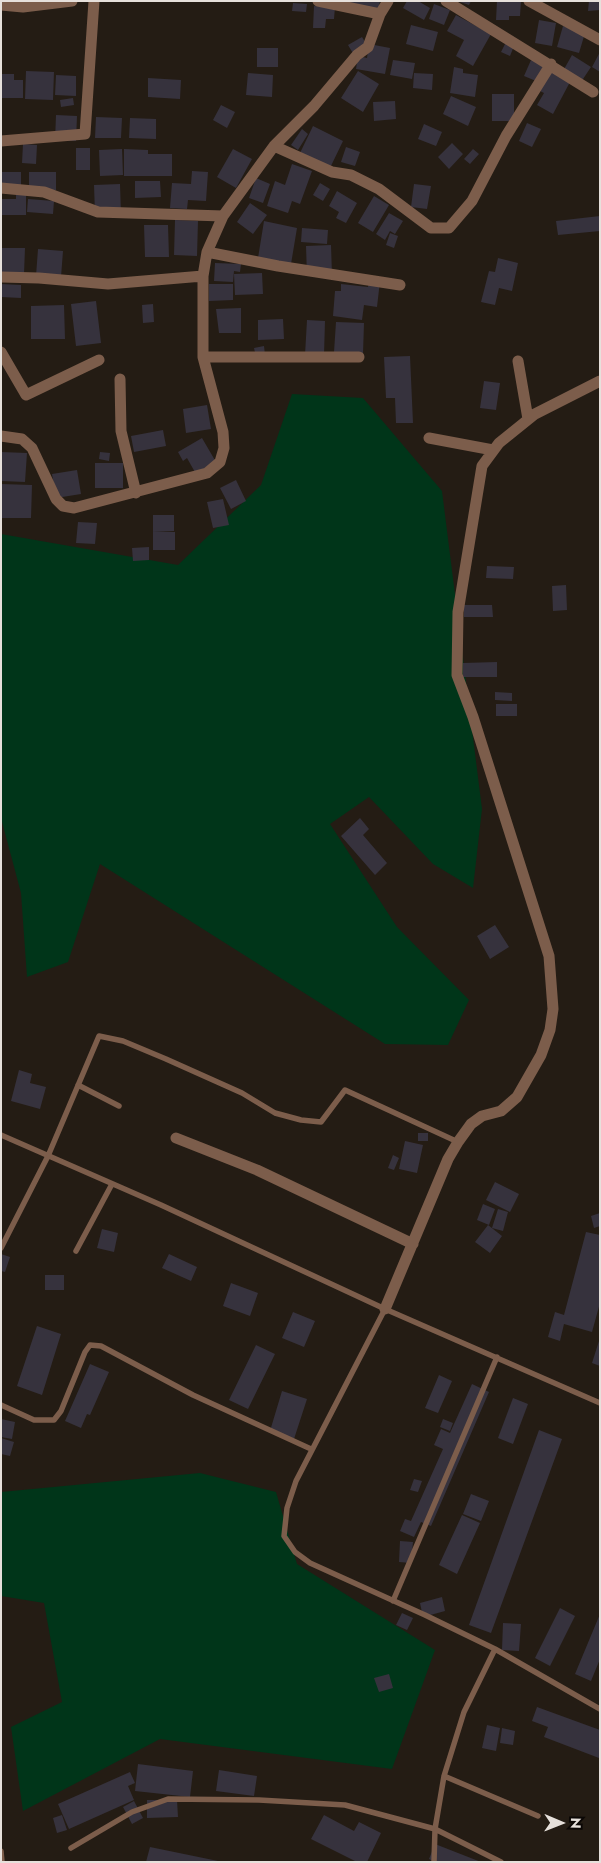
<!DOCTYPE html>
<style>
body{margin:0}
#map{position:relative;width:601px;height:1863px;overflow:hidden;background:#241c14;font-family:Jost,sans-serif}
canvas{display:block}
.frame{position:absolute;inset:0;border:2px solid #e6e0db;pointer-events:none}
.north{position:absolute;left:536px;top:1798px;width:50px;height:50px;-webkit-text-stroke:4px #0b0705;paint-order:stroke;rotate:91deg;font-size:14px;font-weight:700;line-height:20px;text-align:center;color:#e6e0db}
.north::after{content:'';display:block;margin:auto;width:18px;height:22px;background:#e6e0db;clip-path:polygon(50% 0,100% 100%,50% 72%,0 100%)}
</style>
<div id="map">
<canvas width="601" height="1863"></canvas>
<div class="frame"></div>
<div class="north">N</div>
</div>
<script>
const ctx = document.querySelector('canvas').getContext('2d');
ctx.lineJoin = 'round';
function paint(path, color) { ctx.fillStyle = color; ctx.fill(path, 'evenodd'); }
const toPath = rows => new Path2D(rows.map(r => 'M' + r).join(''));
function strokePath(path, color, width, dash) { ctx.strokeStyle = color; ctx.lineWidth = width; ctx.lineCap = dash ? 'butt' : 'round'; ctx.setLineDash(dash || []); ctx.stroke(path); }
paint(toPath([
 [292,394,363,398,442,491,482,809,473,888,433,864,369,797,330,824,397,927,469,1000,448,1045,385,1044,100,864,68,962,27,977,21,893,1,818,1,534,178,565,261,485],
 [200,1473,276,1492,297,1564,435,1650,392,1769,160,1739,23,1811,11,1727,62,1702,44,1603,1,1596,1,1492]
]), '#003519');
paint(toPath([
 [334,1,380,1,378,11],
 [407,1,418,1,430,8,424,20,403,8],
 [457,1,471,1,469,5],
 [497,1,521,1,520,16,509,16,509,20,496,20],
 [589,1,600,1,600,10,588,11],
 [293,3,307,4,306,12,292,11],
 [434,4,450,10,444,25,429,19],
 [314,6,335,7,334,19,326,19,325,28,313,28],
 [456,15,491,34,473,66,456,56,464,40,447,31],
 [539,20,556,23,552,46,535,43],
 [411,25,438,32,433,51,406,44],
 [563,26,585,33,579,53,557,47],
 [362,37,368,47,354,55,348,45],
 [506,42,514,46,510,56,501,52],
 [369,44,390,48,385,74,356,69,358,56,367,58],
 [257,48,278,48,278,67,257,67],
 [600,52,600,72,592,67],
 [572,55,591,67,581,82,563,71],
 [393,60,415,63,412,79,390,75],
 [531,60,544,65,536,81,524,76],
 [454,67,463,69,463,73,478,75,475,97,450,93],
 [26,71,54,72,53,100,25,99],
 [358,71,379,84,363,112,341,98],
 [550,71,570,82,553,114,537,105,544,93,540,91],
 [248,73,273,75,272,97,246,95],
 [414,73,433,74,432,90,413,88],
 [1,74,14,74,14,80,23,80,23,98,1,98],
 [56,75,76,76,76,96,55,95],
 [148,78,181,80,180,99,148,97],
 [492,94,514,94,514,121,492,121],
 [451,96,476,107,468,126,443,114],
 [73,98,74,105,61,107,60,100],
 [395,101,396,119,374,121,373,102],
 [221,105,235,112,227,128,213,120],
 [56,115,77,116,76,141,55,141],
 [96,117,122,118,121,138,95,138],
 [130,118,156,119,156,139,129,138],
 [527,123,541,129,532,147,519,141],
 [424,124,442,132,436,146,418,139],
 [313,126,343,141,330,168,300,153],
 [302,129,308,134,298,150,291,145],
 [452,143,463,154,449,169,438,157],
 [23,144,37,145,36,164,22,163],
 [346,147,360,152,355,166,341,162],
 [76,148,90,148,90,170,76,170],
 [122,149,123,175,100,176,99,150],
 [124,149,148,150,148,154,172,154,172,176,124,176],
 [233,149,252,159,236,188,217,177],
 [473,149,479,154,470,164,464,159],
 [292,164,312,171,300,204,292,201,288,213,267,206,275,181,285,185],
 [192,171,208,172,206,201,188,200,187,209,170,208,172,183,191,184],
 [1,172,21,172,21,188,1,188],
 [29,172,56,172,56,190,29,190],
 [256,178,270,184,263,203,249,198],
 [135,181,160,181,161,197,135,198],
 [320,183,330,189,323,201,313,195],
 [120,184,121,214,95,214,94,185],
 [414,184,431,186,427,209,411,207],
 [337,191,357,203,346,223,336,218,339,212,329,206],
 [16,193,26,193,26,215,1,215,1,199,16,199],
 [374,196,389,205,373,232,358,223],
 [28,199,54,201,53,214,27,212],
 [250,203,267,215,253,234,237,222],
 [389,213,403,221,395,234,390,231,385,240,376,234],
 [600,216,600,231,558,235,556,221],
 [175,220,198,221,197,256,174,255],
 [264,221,297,228,291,264,258,258],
 [144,225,168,225,169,257,145,257],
 [302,228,328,230,327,244,301,242],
 [390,233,398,236,394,248,386,245],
 [331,245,332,275,307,276,306,246],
 [1,248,25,248,24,274,1,274],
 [38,249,63,251,61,277,36,276],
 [498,258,518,263,512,291,499,288,495,305,481,302,489,271,495,272],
 [215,263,241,264,240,272,234,271,233,282,214,281],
 [262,273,263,294,235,295,234,274],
 [369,280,380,281,377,307,364,305,362,320,333,316,335,291,341,291,341,284,368,287],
 [1,284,21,285,21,298,1,297],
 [209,284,233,284,233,300,209,301],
 [96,301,101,343,76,346,71,304],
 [153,304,154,322,143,323,142,305],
 [64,305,65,339,31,339,31,306],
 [241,308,241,333,219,333,216,309],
 [283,319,284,339,258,340,258,320],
 [307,320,325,321,324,355,305,355],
 [336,322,364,323,363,354,334,352],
 [264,346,265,355,256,357,254,348],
 [410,356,413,423,396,423,395,398,386,398,384,357],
 [484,381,500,383,496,410,480,408],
 [207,405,211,429,186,433,183,409],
 [163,430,166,446,134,452,131,436],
 [202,438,216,462,196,474,187,458,183,461,178,452],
 [1,452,27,453,25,482,1,481],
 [100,452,110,453,109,461,99,459],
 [95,463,123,463,123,488,95,488],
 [77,470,81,494,56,498,52,474],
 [236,480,246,501,231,509,220,488],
 [1,484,32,485,31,518,1,518],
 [223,499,229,525,213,528,207,502],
 [153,515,174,515,174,531,153,532],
 [78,522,97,523,95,544,76,543],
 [153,532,175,532,175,550,153,550],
 [149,547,149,560,133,561,132,548],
 [487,566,514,567,513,579,486,578],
 [566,585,567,610,553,611,552,586],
 [464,605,492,605,493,617,464,617],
 [497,662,497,677,463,677,463,663],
 [495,692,512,693,512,701,495,700],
 [496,704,517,704,517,716,496,716],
 [360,818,369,829,363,835,387,863,375,875,341,836],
 [495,925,509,947,490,959,477,936],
 [19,1070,32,1074,30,1083,46,1087,40,1109,11,1101],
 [418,1133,428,1133,428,1141,418,1141],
 [405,1141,423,1145,417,1173,399,1169],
 [393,1155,399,1158,394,1170,388,1168],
 [495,1182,519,1194,510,1212,486,1200],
 [483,1204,495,1209,489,1225,477,1220],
 [498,1209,508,1212,503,1231,492,1228],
 [600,1213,600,1226,594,1228,591,1216],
 [488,1225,502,1236,490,1253,475,1242],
 [102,1229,118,1233,114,1252,97,1248],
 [586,1232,600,1235,600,1303,592,1332,564,1324,560,1341,548,1337,555,1312,564,1315],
 [1,1254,10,1257,5,1272,1,1271],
 [169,1254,197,1267,191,1281,162,1268],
 [45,1275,64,1275,64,1290,45,1290],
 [231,1283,258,1293,250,1316,223,1306],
 [293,1312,315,1321,304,1347,282,1338],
 [37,1326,61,1334,42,1395,17,1386],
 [599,1341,600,1341,600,1366,592,1363],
 [256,1345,275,1354,248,1409,229,1400],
 [90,1364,109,1372,90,1415,87,1414,81,1428,65,1421],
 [439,1375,452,1381,438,1413,425,1408],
 [472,1384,489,1392,431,1526,421,1522,414,1537,400,1531,405,1519,411,1521,443,1449,434,1445,441,1429,450,1433],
 [282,1391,307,1399,294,1439,270,1431],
 [513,1398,528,1404,513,1444,498,1438],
 [1,1419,15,1422,12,1439,1,1437],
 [443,1419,453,1423,450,1431,440,1427],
 [539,1430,562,1439,491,1633,469,1625],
 [1,1438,14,1442,10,1456,1,1454],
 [414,1479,422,1481,418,1492,410,1490],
 [471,1494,489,1501,481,1521,463,1514],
 [462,1515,480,1523,457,1574,439,1565],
 [400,1541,413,1542,411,1563,399,1562],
 [442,1597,445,1611,423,1617,420,1603],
 [560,1608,575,1616,550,1666,535,1658],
 [402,1613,413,1618,407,1630,396,1625],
 [600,1614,600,1659,591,1681,575,1674],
 [503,1623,521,1624,519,1651,502,1650],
 [389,1674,393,1688,379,1692,374,1678],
 [537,1707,600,1730,599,1758,544,1737,548,1727,532,1721],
 [487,1725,500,1728,496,1751,482,1748],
 [502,1728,515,1731,513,1745,500,1743],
 [138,1764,193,1771,190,1797,135,1791],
 [219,1770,257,1776,254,1796,216,1791],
 [130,1772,135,1783,128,1786,134,1800,69,1829,58,1804],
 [147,1800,177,1800,178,1817,147,1818],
 [134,1801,143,1818,132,1824,123,1807],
 [62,1815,67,1830,57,1833,53,1818],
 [324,1815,354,1831,359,1822,381,1833,367,1862,357,1862,311,1839],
 [435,1844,481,1862,435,1862,429,1859],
 [150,1847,218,1861,218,1862,146,1862]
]), '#36323d');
strokePath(toPath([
 [78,1085,119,1106],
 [1,1135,161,1205,385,1309,600,1403],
 [1,1248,48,1156,99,1036,123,1041,166,1059,242,1093,275,1113,301,1120,321,1122,345,1090,458,1142],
 [76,1251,112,1184],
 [385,1309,296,1481,287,1508,284,1536,295,1552,310,1563,425,1615,495,1649,600,1709],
 [1,1405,34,1420,54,1420,61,1411,85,1352,90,1345,101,1346,193,1395,311,1449],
 [393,1601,497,1357],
 [444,1776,538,1816],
 [71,1848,132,1812,168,1799,259,1800,345,1805,435,1829,501,1862],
 [1,1851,2,1862],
 [434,1862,435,1829,444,1776,464,1712,495,1649]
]), '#7c5d4b', 5.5);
strokePath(toPath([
 [318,1,380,14],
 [446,1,593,92],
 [529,1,600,40],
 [1,5,23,7,72,1],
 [1,141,85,134,94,1],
 [274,146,332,172,351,175,379,189,431,228,449,228,472,201,506,136,551,64],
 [1,188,44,192,98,212,223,216],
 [207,252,278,266,400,285],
 [1,277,39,278,108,284,203,276],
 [1,352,26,395,99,360],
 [203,357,359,357],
 [518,361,528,419],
 [120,379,121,431,136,493],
 [1,436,22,439,32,448,56,499,63,506,74,508,207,473,220,462,224,448,223,432,203,357,203,276,207,252,223,216,274,146,314,106,357,55,368,47,380,14,388,1],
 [429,438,493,450],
 [176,1138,257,1170,413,1244],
 [385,1309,448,1159,458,1142,471,1124,482,1116,501,1111,517,1097,541,1055,550,1030,553,1009,549,956,473,717,457,675,458,612,482,466,499,443,535,414,600,381]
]), '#7c5d4b', 11);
</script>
